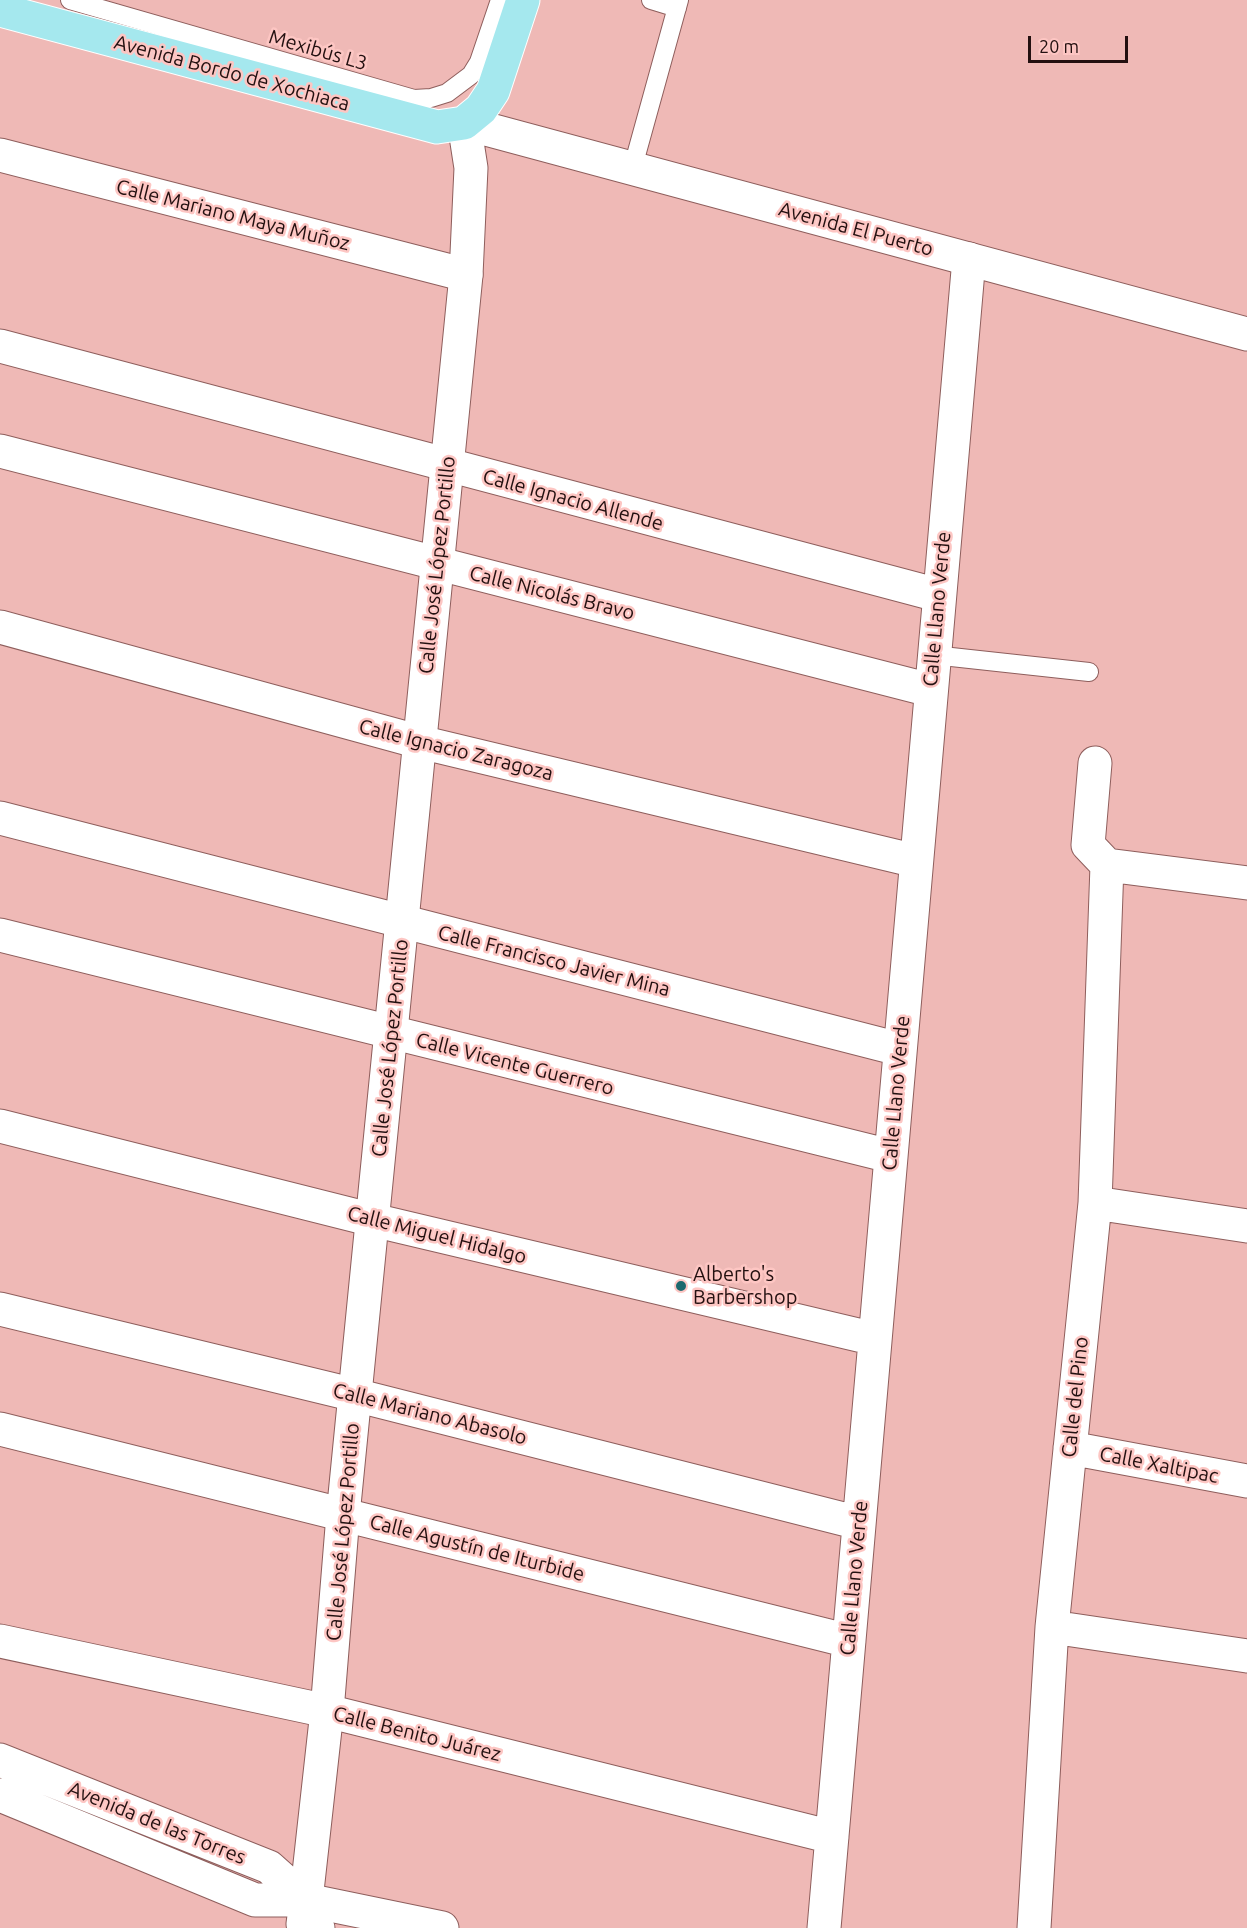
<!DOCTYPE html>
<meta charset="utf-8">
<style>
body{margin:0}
#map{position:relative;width:1247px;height:1928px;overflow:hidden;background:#efb9b6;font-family:Ubuntu,sans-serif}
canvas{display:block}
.scale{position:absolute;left:1028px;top:36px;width:100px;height:27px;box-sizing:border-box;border:3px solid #231010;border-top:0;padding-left:8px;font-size:18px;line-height:21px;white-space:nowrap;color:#231010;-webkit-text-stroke:4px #fdc6c3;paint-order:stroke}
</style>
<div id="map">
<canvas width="1247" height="1928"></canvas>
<div class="scale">20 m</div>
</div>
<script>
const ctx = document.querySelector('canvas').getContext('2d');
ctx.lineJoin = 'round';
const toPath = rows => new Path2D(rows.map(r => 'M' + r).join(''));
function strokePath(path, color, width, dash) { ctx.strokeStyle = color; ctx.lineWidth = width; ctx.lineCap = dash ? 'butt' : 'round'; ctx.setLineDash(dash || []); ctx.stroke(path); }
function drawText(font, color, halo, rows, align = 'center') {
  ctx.font = font + ' Ubuntu,sans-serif'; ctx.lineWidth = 5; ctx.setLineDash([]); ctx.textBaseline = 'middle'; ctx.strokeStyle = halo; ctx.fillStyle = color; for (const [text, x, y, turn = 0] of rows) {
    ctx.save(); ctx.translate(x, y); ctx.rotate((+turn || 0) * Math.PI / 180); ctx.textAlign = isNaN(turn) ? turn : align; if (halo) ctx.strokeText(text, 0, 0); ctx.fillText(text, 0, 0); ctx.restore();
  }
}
const lane = toPath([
 [70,0,414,99,431,98,447,93,471,75,479,62,500,0],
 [651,0,677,8],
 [632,170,679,0],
 [933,655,1089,672]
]);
const street = toPath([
 [0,155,466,275],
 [0,346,938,595],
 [0,451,930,690],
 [0,627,420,742,916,861],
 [1095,763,1088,845,1107,865],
 [0,818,899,1049],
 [1107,865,1247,883],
 [0,935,890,1156],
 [0,1126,373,1220,875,1339],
 [1095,1203,1247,1226],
 [0,1309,355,1395,859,1523],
 [0,1429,849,1641],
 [1070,1448,1247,1481],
 [1052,1627,1247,1656],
 [0,1641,327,1711,832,1837],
 [303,1924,306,1900,442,1928],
 [824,1928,969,259],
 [1034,1928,1052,1627,1095,1203,1107,865]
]);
const secondary = toPath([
 [0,1760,269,1867,306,1900,318,1928],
 [0,1795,255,1900,306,1900],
 [306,1900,327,1711,343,1515,466,275,471,168,464,123,1247,334]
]);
const primary = toPath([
 [0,10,437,127,464,123,481,109,493,91,523,0]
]);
strokePath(lane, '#8e5e5c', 20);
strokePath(street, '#8e5e5c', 35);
strokePath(secondary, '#8e5e5c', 35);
strokePath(primary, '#fff', 35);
strokePath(lane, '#fff', 18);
strokePath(street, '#fff', 33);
strokePath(secondary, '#fff', 33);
strokePath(primary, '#a5e8ee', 33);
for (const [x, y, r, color] of [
 [681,1286,6,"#1c696e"]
]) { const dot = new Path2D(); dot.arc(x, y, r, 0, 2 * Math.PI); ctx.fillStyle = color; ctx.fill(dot); strokePath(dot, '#fdc6c3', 2); }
drawText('20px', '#231010', '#fdc6c3', [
 ["Mexibús L3",318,50,16],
 ["Avenida Bordo de Xochiaca",232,73,15],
 ["Calle Mariano Maya Muñoz",233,215,14],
 ["Avenida El Puerto",856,229,15],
 ["Calle Ignacio Allende",573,500,15],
 ["Calle José López Portillo",437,565,-84],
 ["Calle Nicolás Bravo",552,593,14],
 ["Calle Llano Verde",937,609,-85],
 ["Calle Ignacio Zaragoza",456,750,14],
 ["Calle Francisco Javier Mina",554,961,14],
 ["Calle José López Portillo",390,1048,-84],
 ["Calle Vicente Guerrero",515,1064,14],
 ["Calle Llano Verde",896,1093,-85],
 ["Calle Miguel Hidalgo",437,1235,14],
 ["Calle del Pino",1075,1397,-84],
 ["Calle Mariano Abasolo",430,1414,14],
 ["Calle Xaltipac",1159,1465,11],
 ["Calle José López Portillo",343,1532,-85],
 ["Calle Agustín de Iturbide",477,1548,14],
 ["Calle Llano Verde",854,1578,-85],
 ["Calle Benito Juárez",417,1734,14],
 ["Avenida de las Torres",157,1823,22]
]);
drawText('20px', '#231010', '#fdc6c3', [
 ["Alberto's",693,1274],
 ["Barbershop",693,1297]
], 'left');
</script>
